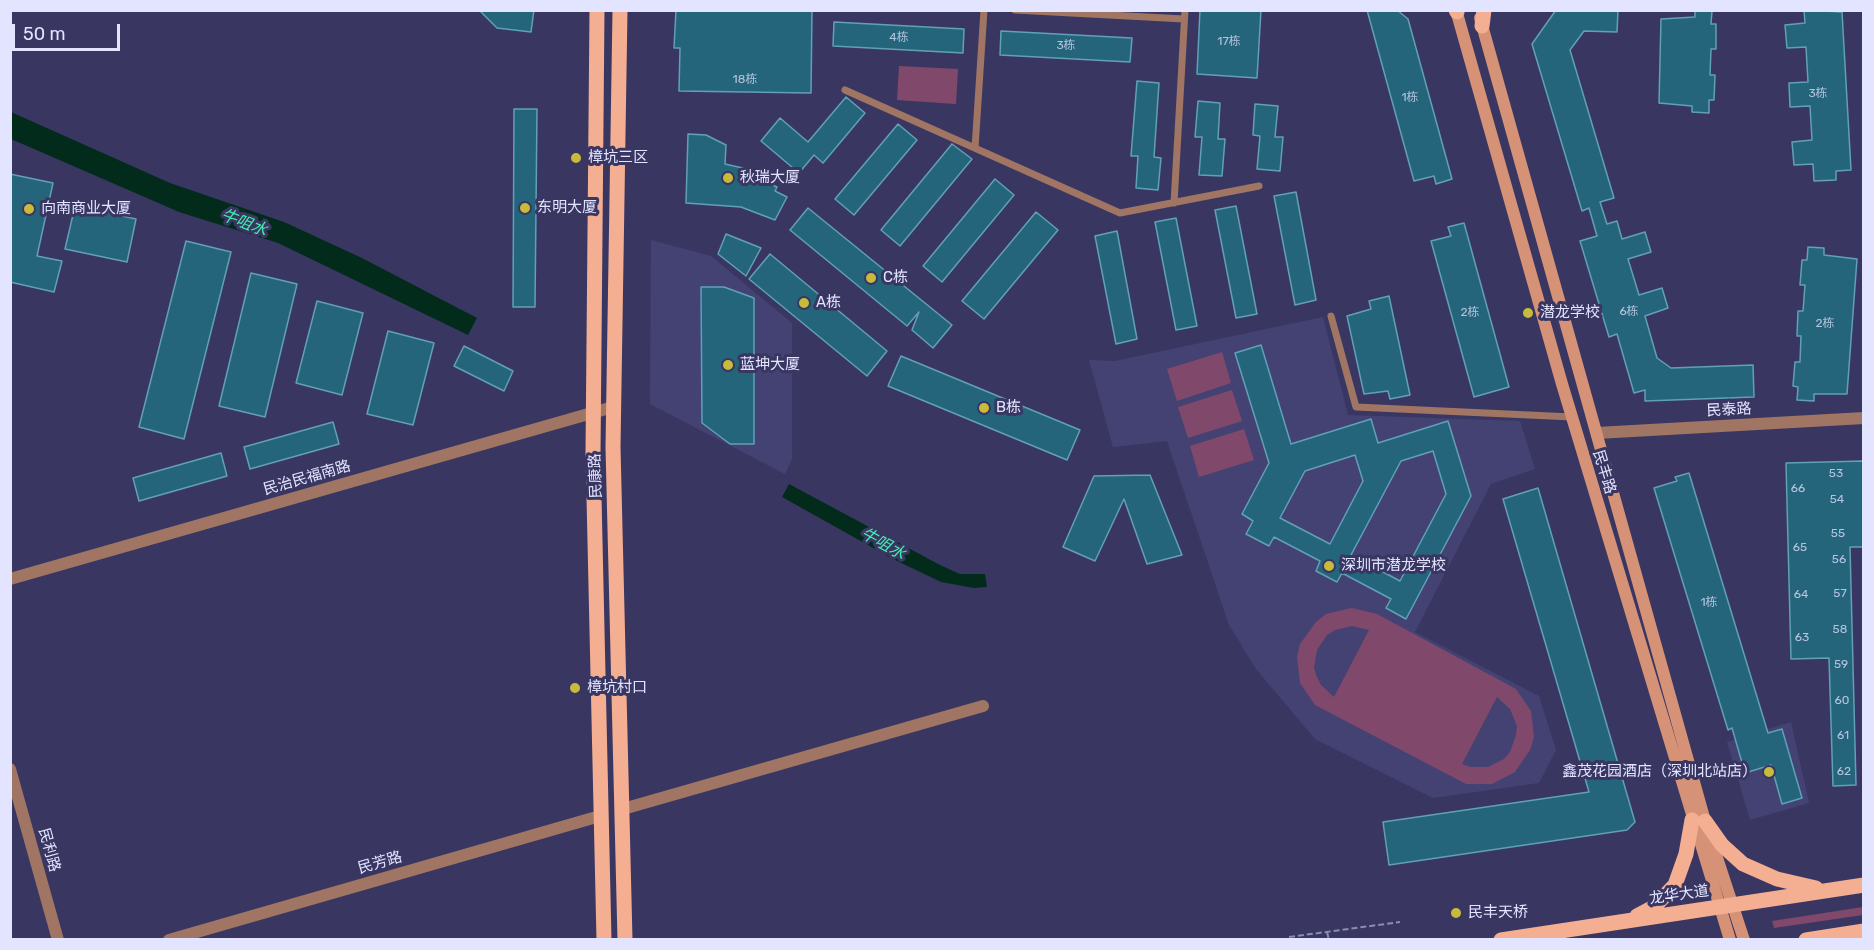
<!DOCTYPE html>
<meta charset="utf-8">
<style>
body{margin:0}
#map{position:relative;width:1874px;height:950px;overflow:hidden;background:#393762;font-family:Rubik,sans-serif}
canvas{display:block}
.frame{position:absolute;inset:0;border:12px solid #e3e4ff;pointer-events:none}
.scale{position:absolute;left:12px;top:24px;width:108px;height:27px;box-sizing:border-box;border:3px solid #e3e4ff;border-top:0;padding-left:8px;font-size:18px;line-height:21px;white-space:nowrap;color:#e3e4ff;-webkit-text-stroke:4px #393762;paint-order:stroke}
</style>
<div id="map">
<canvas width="1874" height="950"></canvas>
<div class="frame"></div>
<div class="scale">50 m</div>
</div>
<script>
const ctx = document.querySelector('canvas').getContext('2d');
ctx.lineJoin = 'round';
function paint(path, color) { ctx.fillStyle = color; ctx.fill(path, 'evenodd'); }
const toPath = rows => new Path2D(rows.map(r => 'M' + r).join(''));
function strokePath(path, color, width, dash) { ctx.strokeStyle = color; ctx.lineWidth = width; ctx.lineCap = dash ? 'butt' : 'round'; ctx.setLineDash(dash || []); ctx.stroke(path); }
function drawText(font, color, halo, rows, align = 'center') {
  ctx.font = font + ' Rubik,"Noto Sans SC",sans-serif'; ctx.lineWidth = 6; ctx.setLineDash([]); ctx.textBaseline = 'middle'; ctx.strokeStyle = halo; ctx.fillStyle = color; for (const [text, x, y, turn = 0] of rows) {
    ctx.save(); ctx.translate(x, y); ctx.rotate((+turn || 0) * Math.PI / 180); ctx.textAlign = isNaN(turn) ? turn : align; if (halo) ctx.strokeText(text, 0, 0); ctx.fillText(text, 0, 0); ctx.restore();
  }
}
paint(toPath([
 [651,240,711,256,792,323,792,459,785,474,650,404],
 [1323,317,1348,415,1520,421,1535,469,1491,484,1415,632,1539,696,1556,750,1539,783,1433,798,1315,739,1256,669,1229,625,1167,441,1113,447,1089,360,1115,361],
 [1791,722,1809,803,1750,820,1727,742]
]), '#434273');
paint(toPath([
 [899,66,958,69,956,104,897,100],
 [1222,352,1231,383,1177,401,1167,369],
 [1232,390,1242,421,1188,438,1178,407],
 [1244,429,1254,460,1199,477,1190,446],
 [1352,608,1377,614,1516,689,1531,711,1534,737,1530,750,1515,772,1492,784,1466,784,1315,705,1300,683,1297,657,1300,644,1316,622,1326,614],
 [1352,626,1369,630,1334,697,1321,685,1317,677,1314,668,1317,650,1327,635,1335,630],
 [1497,697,1510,709,1517,726,1516,735,1510,752,1504,759,1488,767,1470,767,1462,764],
 [1863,907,1863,915,1774,928,1772,921]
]), '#80496b');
paint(toPath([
 [11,112,170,183,284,222,362,258,477,318,468,335,278,243,179,212,11,139],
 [789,484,940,565,960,574,985,574,987,587,974,588,941,582,893,559,782,497]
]), '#022b1c');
const building = toPath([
 [479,10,534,10,531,32,497,28,479,10],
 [676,10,812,10,811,93,679,91,680,48,674,48,676,10],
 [1200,10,1261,10,1257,78,1197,74,1200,10],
 [1367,10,1397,10,1408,19,1452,179,1436,184,1434,176,1414,181,1367,10],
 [1556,10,1618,10,1617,32,1584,31,1570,50,1614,198,1600,202,1607,224,1617,221,1622,239,1645,232,1651,252,1628,259,1639,295,1662,288,1668,308,1645,316,1657,358,1671,368,1753,365,1754,397,1645,401,1645,390,1634,393,1617,334,1609,337,1580,241,1597,236,1589,208,1582,211,1532,44,1556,10],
 [1804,10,1842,12,1851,170,1836,171,1836,180,1814,181,1813,164,1794,165,1792,142,1812,140,1810,106,1790,107,1789,83,1808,82,1806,47,1787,48,1785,25,1805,23,1804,10],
 [1695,11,1712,11,1711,24,1716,24,1716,49,1711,49,1710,75,1715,75,1714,100,1709,100,1709,113,1692,112,1692,106,1659,103,1661,19,1695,17,1695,11],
 [834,22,964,29,963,53,833,46,834,22],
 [1001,31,1132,38,1130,62,1000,55,1001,31],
 [1137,81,1159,83,1154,157,1161,158,1158,190,1136,188,1138,156,1131,156,1137,81],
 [846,97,865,113,823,163,814,155,799,173,761,141,780,118,808,142,846,97],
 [1198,101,1220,103,1218,139,1225,139,1222,176,1199,175,1202,137,1195,137,1198,101],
 [1255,104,1278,106,1275,137,1283,137,1280,171,1257,169,1260,136,1253,135,1255,104],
 [514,109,537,109,535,307,513,307,514,109],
 [898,124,917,140,854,215,835,199,898,124],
 [688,134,706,135,726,145,725,164,774,175,770,184,777,187,775,191,787,197,775,220,741,207,686,203,688,134],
 [952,144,972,159,900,246,881,230,952,144],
 [10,174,53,183,37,256,62,261,54,292,10,282,10,174],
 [995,179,1014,195,942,282,923,266,995,179],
 [1296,192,1316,300,1295,305,1274,196,1296,192],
 [75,206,136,219,127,262,65,249,75,206],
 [1236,206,1257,314,1236,318,1215,210,1236,206],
 [808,208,952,325,933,348,912,330,919,312,907,326,790,230,808,208],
 [1036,212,1058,230,984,319,962,301,1036,212],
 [1176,218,1197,326,1176,330,1155,222,1176,218],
 [1464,223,1509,387,1474,397,1431,241,1451,236,1448,227,1464,223],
 [1117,231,1137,339,1116,344,1095,236,1117,231],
 [726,234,761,248,746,276,718,254,726,234],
 [186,241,231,252,184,439,139,427,186,241],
 [1808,247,1824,248,1824,255,1857,259,1847,394,1814,394,1814,401,1797,400,1798,387,1793,386,1795,362,1800,362,1801,336,1797,336,1798,311,1803,311,1805,285,1800,285,1802,260,1807,260,1808,247],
 [770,254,887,351,867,376,749,279,770,254],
 [251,273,297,284,265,417,219,406,251,273],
 [701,287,724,287,754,298,754,444,730,444,702,423,701,287],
 [1389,296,1410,395,1390,399,1388,391,1364,394,1347,316,1371,309,1369,301,1389,296],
 [317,301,363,313,342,395,296,383,317,301],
 [388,331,434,343,413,425,367,414,388,331],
 [1261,345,1291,444,1371,419,1378,443,1448,421,1471,496,1406,619,1386,608,1391,599,1342,573,1337,582,1316,571,1320,561,1274,537,1269,546,1246,534,1253,521,1242,514,1269,463,1235,353,1261,345],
 [1433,451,1446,494,1400,581,1351,555,1401,461,1433,451],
 [1355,455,1363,481,1330,544,1280,518,1305,471,1355,455],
 [464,346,513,371,504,391,454,366,464,346],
 [901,356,1080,430,1067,460,888,386,901,356],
 [333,422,339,444,250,469,244,447,333,422],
 [221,453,227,476,139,501,133,478,221,453],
 [1863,461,1863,547,1850,547,1856,785,1833,786,1829,658,1791,659,1786,463,1863,461],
 [1689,473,1768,733,1782,729,1802,798,1782,804,1771,765,1745,773,1732,728,1728,730,1654,488,1677,481,1675,477,1689,473],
 [1150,475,1182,555,1147,564,1124,499,1095,561,1063,547,1094,476,1150,475],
 [1538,488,1635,822,1627,830,1389,865,1383,822,1589,792,1503,499,1538,488]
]);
paint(building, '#25657b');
strokePath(building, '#62a0b7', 1.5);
strokePath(toPath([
 [1327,932,1329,940],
 [1289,937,1400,922]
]), '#8c8caf', 2, [6, 3]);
strokePath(toPath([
 [1015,10,1184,19],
 [845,90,1120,213,1259,186],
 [975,148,984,10],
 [1174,203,1185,10],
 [1331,316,1356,407,1572,417]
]), '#a07563', 7);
strokePath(toPath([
 [1597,433,1864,418],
 [10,579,613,407],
 [10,769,58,940],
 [623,809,983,706],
 [169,940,600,816]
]), '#a07563', 12);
strokePath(toPath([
 [1456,10,1562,384,1730,940],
 [1480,18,1705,821,1744,940]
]), '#d69276', 12);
strokePath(toPath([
 [597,10,593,453,604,940],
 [620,10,613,447,625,940],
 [1456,10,1457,12],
 [1482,26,1484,10],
 [1705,821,1722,845,1743,864,1777,879,1816,888],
 [1637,916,1654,907,1675,885,1686,854,1692,820],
 [1501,940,1864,885],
 [1806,940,1864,931]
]), '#f4af92', 15);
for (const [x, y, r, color] of [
 [576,158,6,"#c8bb3b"],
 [728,178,6,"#c8bb3b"],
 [525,208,6,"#c8bb3b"],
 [29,209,6,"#c8bb3b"],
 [871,278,6,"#c8bb3b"],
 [804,303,6,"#c8bb3b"],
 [1528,313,6,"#c8bb3b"],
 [728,365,6,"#c8bb3b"],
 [984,408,6,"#c8bb3b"],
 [1329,566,6,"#c8bb3b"],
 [575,688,6,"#c8bb3b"],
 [1769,772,6,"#c8bb3b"],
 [1456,913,6,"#c8bb3b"]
]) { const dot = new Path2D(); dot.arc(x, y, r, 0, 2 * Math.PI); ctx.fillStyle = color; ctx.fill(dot); strokePath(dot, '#393762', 2); }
drawText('12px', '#b4c4de', null, [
 ["4栋",899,38],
 ["17栋",1229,42],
 ["3栋",1066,46],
 ["18栋",745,80],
 ["3栋",1818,94],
 ["1栋",1410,98],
 ["6栋",1629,312],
 ["2栋",1470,313],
 ["2栋",1825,324],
 ["53",1836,474],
 ["66",1798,489],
 ["54",1837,500],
 ["55",1838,534],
 ["65",1800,548],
 ["56",1839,560],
 ["57",1840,594],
 ["64",1801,595],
 ["1栋",1709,603],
 ["58",1840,630],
 ["63",1802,638],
 ["59",1841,665],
 ["60",1842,701],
 ["61",1843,736],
 ["62",1844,772]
]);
drawText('15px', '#e3e4ff', '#393762', [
 ["樟坑三区",588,158],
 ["秋瑞大厦",740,178],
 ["东明大厦",537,208],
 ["向南商业大厦",41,209],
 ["C栋",883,278],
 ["A栋",816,303],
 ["潜龙学校",1540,313],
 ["蓝坤大厦",740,365],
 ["B栋",996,408],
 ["深圳市潜龙学校",1341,566],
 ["樟坑村口",587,688],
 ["鑫茂花园酒店（深圳北站店）",1757,772,"right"],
 ["民丰天桥",1468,913]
], 'left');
drawText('15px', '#e3e4ff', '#393762', [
 ["民泰路",1729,410,-3],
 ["民丰路",1604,472,73],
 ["民康路",596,476,-92],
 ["民治民福南路",307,478,-16],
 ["民利路",49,850,75],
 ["民芳路",380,863,-16],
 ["龙华大道",1679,895,-8]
]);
drawText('italic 16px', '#42edae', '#393762', [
 ["牛咀水",244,223,21],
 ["牛咀水",883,544,29]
]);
</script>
